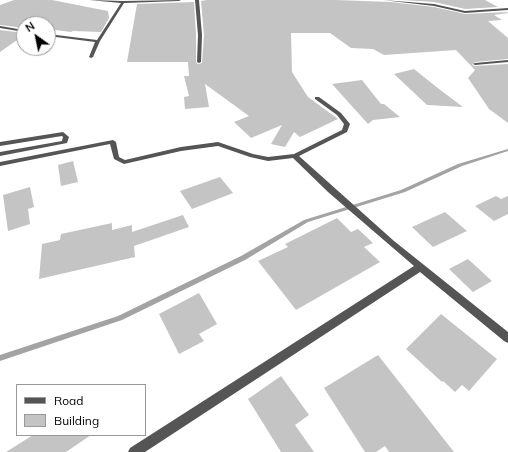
<!DOCTYPE html>
<style>
body{margin:0}
#map{position:relative;width:508px;height:452px;overflow:hidden;background:#fff;font-family:Mulish,sans-serif}
canvas{display:block}
.legend{position:absolute;left:16px;top:384px;width:130px;height:52px;box-sizing:border-box;background:#fff;border:1px solid #999;margin:0;padding:5px 7px;list-style:none;font-size:12px;color:#000}
.legend li{display:flex;align-items:center;gap:8px;height:20px}
.legend b{width:20px;border:1px solid #999}
.north{position:absolute;left:16px;top:16px;width:40px;height:40px;box-sizing:border-box;background:#fff;border:1px solid #999;border-radius:50%;rotate:327deg;font-size:11px;font-weight:700;line-height:16px;text-align:center;color:#000}
.north::after{content:'';display:block;margin:auto;width:14px;height:18px;background:#000;clip-path:polygon(50% 0,100% 100%,50% 72%,0 100%)}
</style>
<div id="map">
<canvas width="508" height="452"></canvas>
<ul class="legend">
<li><b style="height:5px;background:#555"></b>Road</li>
<li><b style="height:11px;background:#c4c4c4"></b>Building</li>
</ul>
<div class="north">N</div>
</div>
<script>
const ctx = document.querySelector('canvas').getContext('2d');
ctx.lineJoin = 'round';
const toPath = rows => new Path2D(rows.map(r => 'M' + r).join(''));
function paint(path, color) { ctx.fillStyle = color; ctx.fill(path, 'evenodd'); }
paint(toPath([
 [508,149,508,151,462,166,405,192,308,222,245,260,122,320,0,361,0,355,118,316,241,256,304,220,401,190,458,164,508,149]
]), '#a3a3a3');
paint(toPath([
 [14,0,52,0,108,11,109,18,101,32,73,31,71,32,48,29,48,24,24,24,24,28,0,25,0,5],
 [207,0,336,0,391,2,434,7,465,14,507,12,508,13,494,15,502,20,488,21,508,38,508,59,475,62,472,65,475,66,508,64,508,123,489,109,468,78,475,70,456,50,384,55,373,49,351,48,330,33,291,33,292,72,308,97,338,119,300,137,294,132,285,147,271,144,282,125,251,138,234,122,249,116,205,84,209,107,185,109,184,97,189,96,184,76,189,76,188,62,127,62,137,4,194,2,196,35,196,62,198,64,202,63,204,35,201,1],
 [402,0,485,0,498,7,465,9,434,2],
 [0,30,24,33,24,39,17,40,0,52],
 [414,69,439,89,463,107,427,105,394,74],
 [362,80,381,104,384,104,400,117,373,120,368,124,332,84],
 [73,161,78,182,61,186,58,165],
 [220,177,233,193,192,209,180,191],
 [30,187,34,207,28,209,30,224,8,231,3,195],
 [496,196,501,199,508,196,508,214,494,221,475,206],
 [445,212,467,231,433,247,412,227],
 [183,215,189,227,134,246,135,257,39,279,42,244,60,240,61,234,112,223,112,230,132,225,132,232],
 [337,218,351,232,358,229,373,243,364,247,380,262,296,310,258,261,288,247,285,244],
 [468,259,492,281,473,292,449,269],
 [199,293,217,324,199,334,204,341,179,354,159,314],
 [441,314,497,359,469,391,462,385,455,392,443,381,442,382,406,349],
 [378,355,454,452,389,452,385,446,376,452,365,452,324,388],
 [281,376,309,415,295,425,314,452,281,452,248,399],
 [33,435,91,435,66,452,6,452]
]), '#c4c4c4');
paint(toPath([
 [89,0,123,1,181,0,179,1,124,3,100,41,93,57,91,58,89,57,95,42,48,36,48,34,97,40,121,3,89,0],
 [195,0,199,0,202,35,201,62,199,63,197,62,198,35,195,0],
 [383,0,434,4,465,11,508,8,508,10,465,13,434,6,383,0],
 [0,26,24,30,24,32,0,28,0,26],
 [508,60,508,62,475,65,473,64,475,63,508,60],
 [315,97,319,97,341,113,350,124,347,132,299,156,394,241,508,332,508,343,504,341,420,272,145,452,128,452,130,448,414,266,328,192,293,158,268,161,250,157,218,146,181,151,124,164,114,159,110,144,0,166,0,162,113,140,116,142,119,157,125,160,181,147,218,142,253,154,268,157,294,154,342,130,344,124,337,115,315,99,315,97],
 [63,132,69,137,67,143,0,156,0,152,62,141,63,137,62,136,0,146,0,142,63,132]
]), '#555');
</script>
